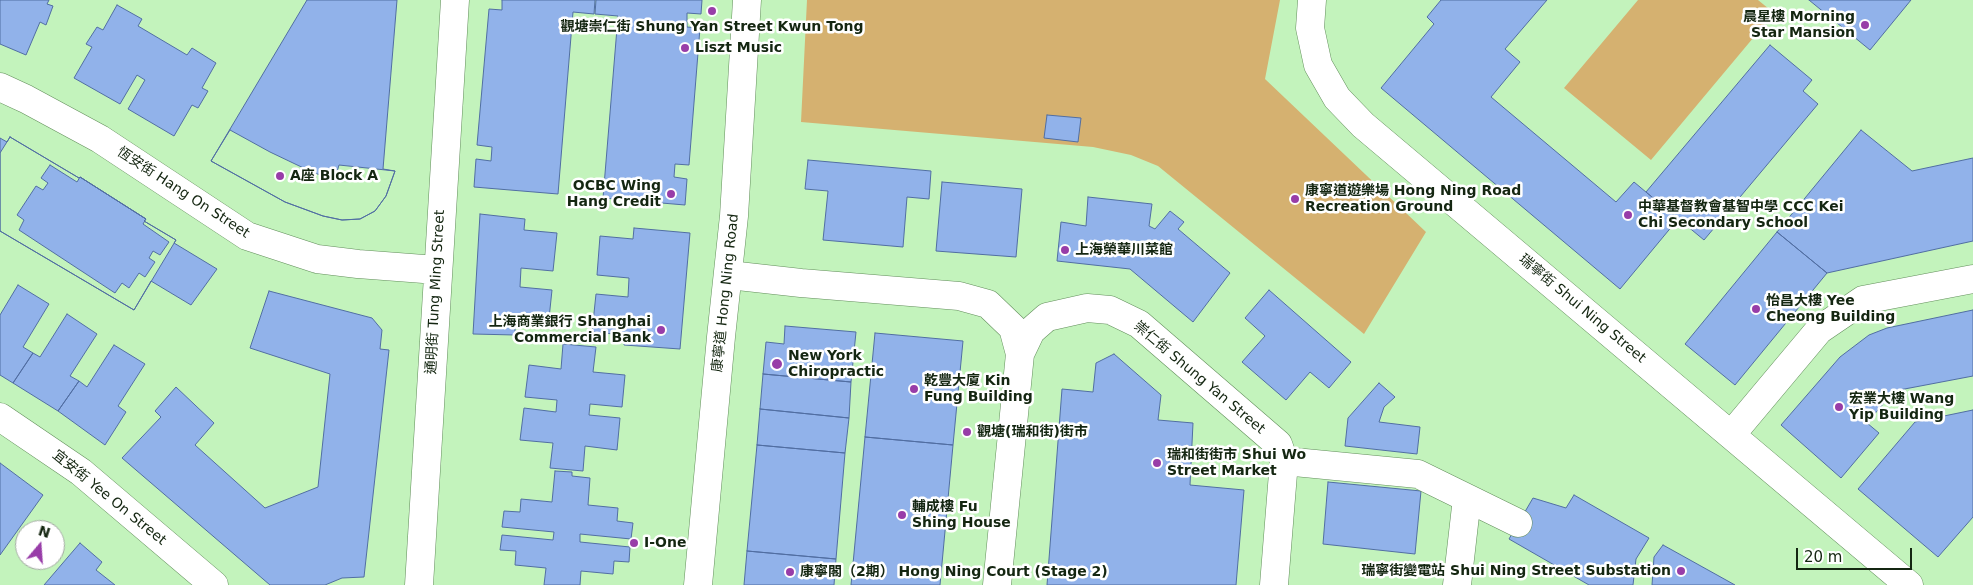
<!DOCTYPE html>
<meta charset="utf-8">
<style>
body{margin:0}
#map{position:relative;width:1973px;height:585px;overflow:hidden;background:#c3f3bc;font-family:"DejaVu Sans",sans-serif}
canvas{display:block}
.north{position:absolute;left:15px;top:520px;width:50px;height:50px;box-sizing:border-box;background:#fff;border:1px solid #a1a8a0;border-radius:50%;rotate:18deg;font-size:14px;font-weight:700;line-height:20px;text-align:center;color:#142611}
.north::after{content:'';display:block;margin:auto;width:18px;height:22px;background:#983da8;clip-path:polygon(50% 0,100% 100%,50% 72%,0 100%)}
.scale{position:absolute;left:1796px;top:548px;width:116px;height:22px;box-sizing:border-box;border:2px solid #142611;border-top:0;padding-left:6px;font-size:15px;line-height:18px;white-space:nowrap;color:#142611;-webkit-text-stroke:4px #fff;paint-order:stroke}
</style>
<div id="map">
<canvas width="1973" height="585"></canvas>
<div class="north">N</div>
<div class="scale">20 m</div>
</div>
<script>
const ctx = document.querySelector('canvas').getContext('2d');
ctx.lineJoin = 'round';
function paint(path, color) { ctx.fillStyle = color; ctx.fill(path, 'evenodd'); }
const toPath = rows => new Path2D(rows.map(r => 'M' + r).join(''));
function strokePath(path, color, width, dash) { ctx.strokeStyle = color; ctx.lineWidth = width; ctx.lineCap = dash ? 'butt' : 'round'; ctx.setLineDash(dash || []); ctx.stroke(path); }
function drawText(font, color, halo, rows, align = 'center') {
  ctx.font = font + ' "DejaVu Sans","Noto Sans TC",sans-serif'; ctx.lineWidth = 5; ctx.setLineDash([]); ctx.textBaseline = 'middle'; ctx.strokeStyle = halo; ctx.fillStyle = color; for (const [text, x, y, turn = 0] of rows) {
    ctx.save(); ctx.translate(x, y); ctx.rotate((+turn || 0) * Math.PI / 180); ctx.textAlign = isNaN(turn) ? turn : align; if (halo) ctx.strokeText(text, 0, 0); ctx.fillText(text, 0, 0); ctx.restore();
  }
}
paint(toPath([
 [807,0,1280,0,1265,79,1426,232,1364,334,1158,166,1131,155,1093,147,801,122],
 [1638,0,1758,0,1774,13,1651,160,1564,88]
]), '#d5b170');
const building = toPath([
 [0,0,49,0,47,4,53,6,46,25,40,22,26,55,0,44,0,0],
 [307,0,397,0,383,169,395,171,386,196,375,211,360,219,342,220,323,216,285,202,211,161,307,0],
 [502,0,595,0,594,14,573,12,558,194,474,187,476,159,491,161,492,147,477,145,489,9,502,10,502,0],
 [596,0,702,0,701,14,687,13,687,27,700,28,689,165,675,164,674,177,687,179,685,205,603,198,618,16,595,14,596,0],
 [1441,0,1547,0,1505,49,1520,62,1491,97,1616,202,1634,182,1678,219,1620,289,1381,88,1434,24,1427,17,1441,0],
 [1809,0,1911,0,1870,50,1809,0],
 [117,5,142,19,138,26,187,55,192,48,216,63,202,88,208,91,198,108,192,105,174,136,128,109,145,80,137,75,120,104,74,78,92,47,86,44,97,27,103,30,117,5],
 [1770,45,1812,80,1803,91,1818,104,1704,240,1646,192,1770,45],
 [1047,115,1081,118,1078,142,1044,138,1047,115],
 [230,130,270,152,314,173,335,179,339,165,395,171,386,196,375,211,360,219,342,220,323,216,285,202,211,161,230,130],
 [1861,130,1912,171,1973,158,1973,241,1827,273,1777,232,1861,130],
 [10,137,79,178,80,177,146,219,144,221,176,240,134,310,0,231,0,153,10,137],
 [10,137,79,178,80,177,146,219,144,221,176,240,174,243,217,269,191,305,151,281,134,310,0,231,0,138,7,142,10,137],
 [808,160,931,171,929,199,907,197,903,247,823,240,828,191,805,189,808,160],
 [50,165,77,182,80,177,146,219,143,224,169,242,160,255,153,251,149,258,155,262,145,277,139,273,129,288,122,283,115,293,19,230,24,220,17,215,36,186,43,190,48,183,41,178,50,165],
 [942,182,1022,189,1016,257,936,251,942,182],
 [1088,197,1152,204,1149,226,1155,229,1170,211,1184,222,1178,229,1230,273,1193,322,1130,269,1057,261,1061,222,1086,226,1088,197],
 [480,214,525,219,524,230,557,233,553,271,521,268,520,287,552,290,548,328,515,326,515,335,473,334,480,214],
 [634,228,690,233,680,349,624,345,625,335,592,332,596,294,628,297,629,278,597,275,600,236,633,239,634,228],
 [1777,232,1827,273,1735,385,1685,344,1777,232],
 [18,285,49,304,23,347,33,353,13,383,0,375,0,315,18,285],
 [1269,290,1351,362,1329,388,1310,372,1286,400,1242,362,1265,336,1245,318,1269,290],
 [269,291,372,318,382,330,380,349,389,350,364,577,342,578,325,585,270,585,122,458,161,417,155,411,176,387,214,423,195,445,265,508,318,487,330,374,250,348,269,291],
 [1973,310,1973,376,1894,391,1867,423,1879,433,1841,478,1781,425,1840,357,1869,335,1887,328,1973,310],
 [67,314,97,334,70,376,79,381,58,411,13,383,33,353,40,357,67,314],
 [785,326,856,332,851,382,763,374,766,342,784,344,785,326],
 [875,333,963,341,953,445,865,437,875,333],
 [563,344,596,347,593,372,625,375,622,407,590,404,589,415,620,418,617,450,585,446,583,471,550,468,553,443,520,440,524,408,556,412,557,400,525,397,529,365,561,369,563,344],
 [114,345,145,364,118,406,126,412,105,445,58,411,79,381,87,387,114,345],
 [1114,354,1161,395,1158,420,1193,423,1190,485,1244,490,1236,585,1047,585,1062,389,1093,392,1096,363,1114,354],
 [763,374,851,382,849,418,760,409,763,374],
 [1379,383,1395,397,1384,407,1379,422,1420,427,1417,454,1345,446,1348,418,1379,383],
 [760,409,849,418,845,453,757,445,760,409],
 [1973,410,1973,517,1938,557,1858,489,1915,422,1973,410],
 [865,437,953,445,940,585,851,585,865,437],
 [757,445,845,453,836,559,747,551,757,445],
 [0,463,43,495,0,555,0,463],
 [555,471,572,472,572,476,590,478,588,505,618,508,617,521,633,523,631,539,580,534,580,542,630,547,629,562,614,561,613,574,581,571,580,585,544,585,546,568,515,565,516,551,500,550,502,535,553,540,554,532,502,527,504,511,520,512,521,499,552,502,555,471],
 [1328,482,1421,491,1415,554,1323,544,1328,482],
 [1574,495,1649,538,1636,559,1633,585,1589,585,1509,539,1533,498,1566,508,1574,495],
 [80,543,102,562,96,570,115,585,44,585,80,543],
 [1663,545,1735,585,1652,585,1654,557,1663,545],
 [747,551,836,559,834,585,744,585,747,551]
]);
paint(building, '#91b2ea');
strokePath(building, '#516ea2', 1);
const street = toPath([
 [1312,0,1310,28,1318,65,1337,98,1363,125,1909,585],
 [0,87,26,99,100,139,247,236,317,259,358,264,437,270],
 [729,275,801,283,959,296,988,304,1013,328,1020,354],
 [0,417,81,472,214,585],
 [1731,435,1819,330,1863,300,1973,279],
 [1284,461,1418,474,1467,498,1457,585],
 [1467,498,1518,523],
 [419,585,455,0],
 [997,585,1020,354,1031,331,1047,317,1087,308,1110,310,1139,324,1278,444,1284,461,1274,585]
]);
const secondary = toPath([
 [698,585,721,337,734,216,747,0]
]);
strokePath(street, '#628e5b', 29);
strokePath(secondary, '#628e5b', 29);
strokePath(street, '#fff', 28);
strokePath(secondary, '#fff', 28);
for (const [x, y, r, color] of [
 [712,11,5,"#983da8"],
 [1865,25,5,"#983da8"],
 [685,48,5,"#983da8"],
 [280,176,5,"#983da8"],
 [671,194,5,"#983da8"],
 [1295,199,5,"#983da8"],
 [1628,215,5,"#983da8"],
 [1065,250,5,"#983da8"],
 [1756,309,5,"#983da8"],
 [661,330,5,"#983da8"],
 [777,364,6,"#983da8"],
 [914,389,5,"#983da8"],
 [1839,407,5,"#983da8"],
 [967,432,5,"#983da8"],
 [1157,463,5,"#983da8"],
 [902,515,5,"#983da8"],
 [634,543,5,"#983da8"],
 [1681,571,5,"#983da8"],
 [790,572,5,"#983da8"]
]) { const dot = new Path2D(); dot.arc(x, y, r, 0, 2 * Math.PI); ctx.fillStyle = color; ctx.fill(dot); strokePath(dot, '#fff', 2); }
drawText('bold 14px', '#142611', '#fff', [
 ["晨星樓 Morning",1855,17,"right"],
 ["Star Mansion",1855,33,"right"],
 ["觀塘崇仁街 Shung Yan Street Kwun Tong",712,27,"center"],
 ["Liszt Music",695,48],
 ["A座 Block A",290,176],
 ["OCBC Wing",661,186,"right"],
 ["Hang Credit",661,202,"right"],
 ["康寧道遊樂場 Hong Ning Road",1305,191],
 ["Recreation Ground",1305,207],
 ["中華基督教會基智中學 CCC Kei",1638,207],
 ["Chi Secondary School",1638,223],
 ["上海榮華川菜館",1075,250],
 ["怡昌大樓 Yee",1766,301],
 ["Cheong Building",1766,317],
 ["上海商業銀行 Shanghai",651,322,"right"],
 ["Commercial Bank",651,338,"right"],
 ["New York",788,356],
 ["Chiropractic",788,372],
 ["乾豐大廈 Kin",924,381],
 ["Fung Building",924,397],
 ["宏業大樓 Wang",1849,399],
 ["Yip Building",1849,415],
 ["觀塘(瑞和街)街市",977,432],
 ["瑞和街街市 Shui Wo",1167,455],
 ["Street Market",1167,471],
 ["輔成樓 Fu",912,507],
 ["Shing House",912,523],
 ["I-One",644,543],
 ["瑞寧街變電站 Shui Ning Street Substation",1671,571,"right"],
 ["康寧閣（2期） Hong Ning Court (Stage 2)",800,572]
], 'left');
drawText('14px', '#142611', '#fff', [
 ["恆安街 Hang On Street",183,193,33],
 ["通明街 Tung Ming Street",436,292,-87],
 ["康寧道 Hong Ning Road",726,293,-84],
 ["瑞寧街 Shui Ning Street",1582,309,40],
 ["崇仁街 Shung Yan Street",1199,378,40],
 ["宜安街 Yee On Street",109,498,39]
]);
</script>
